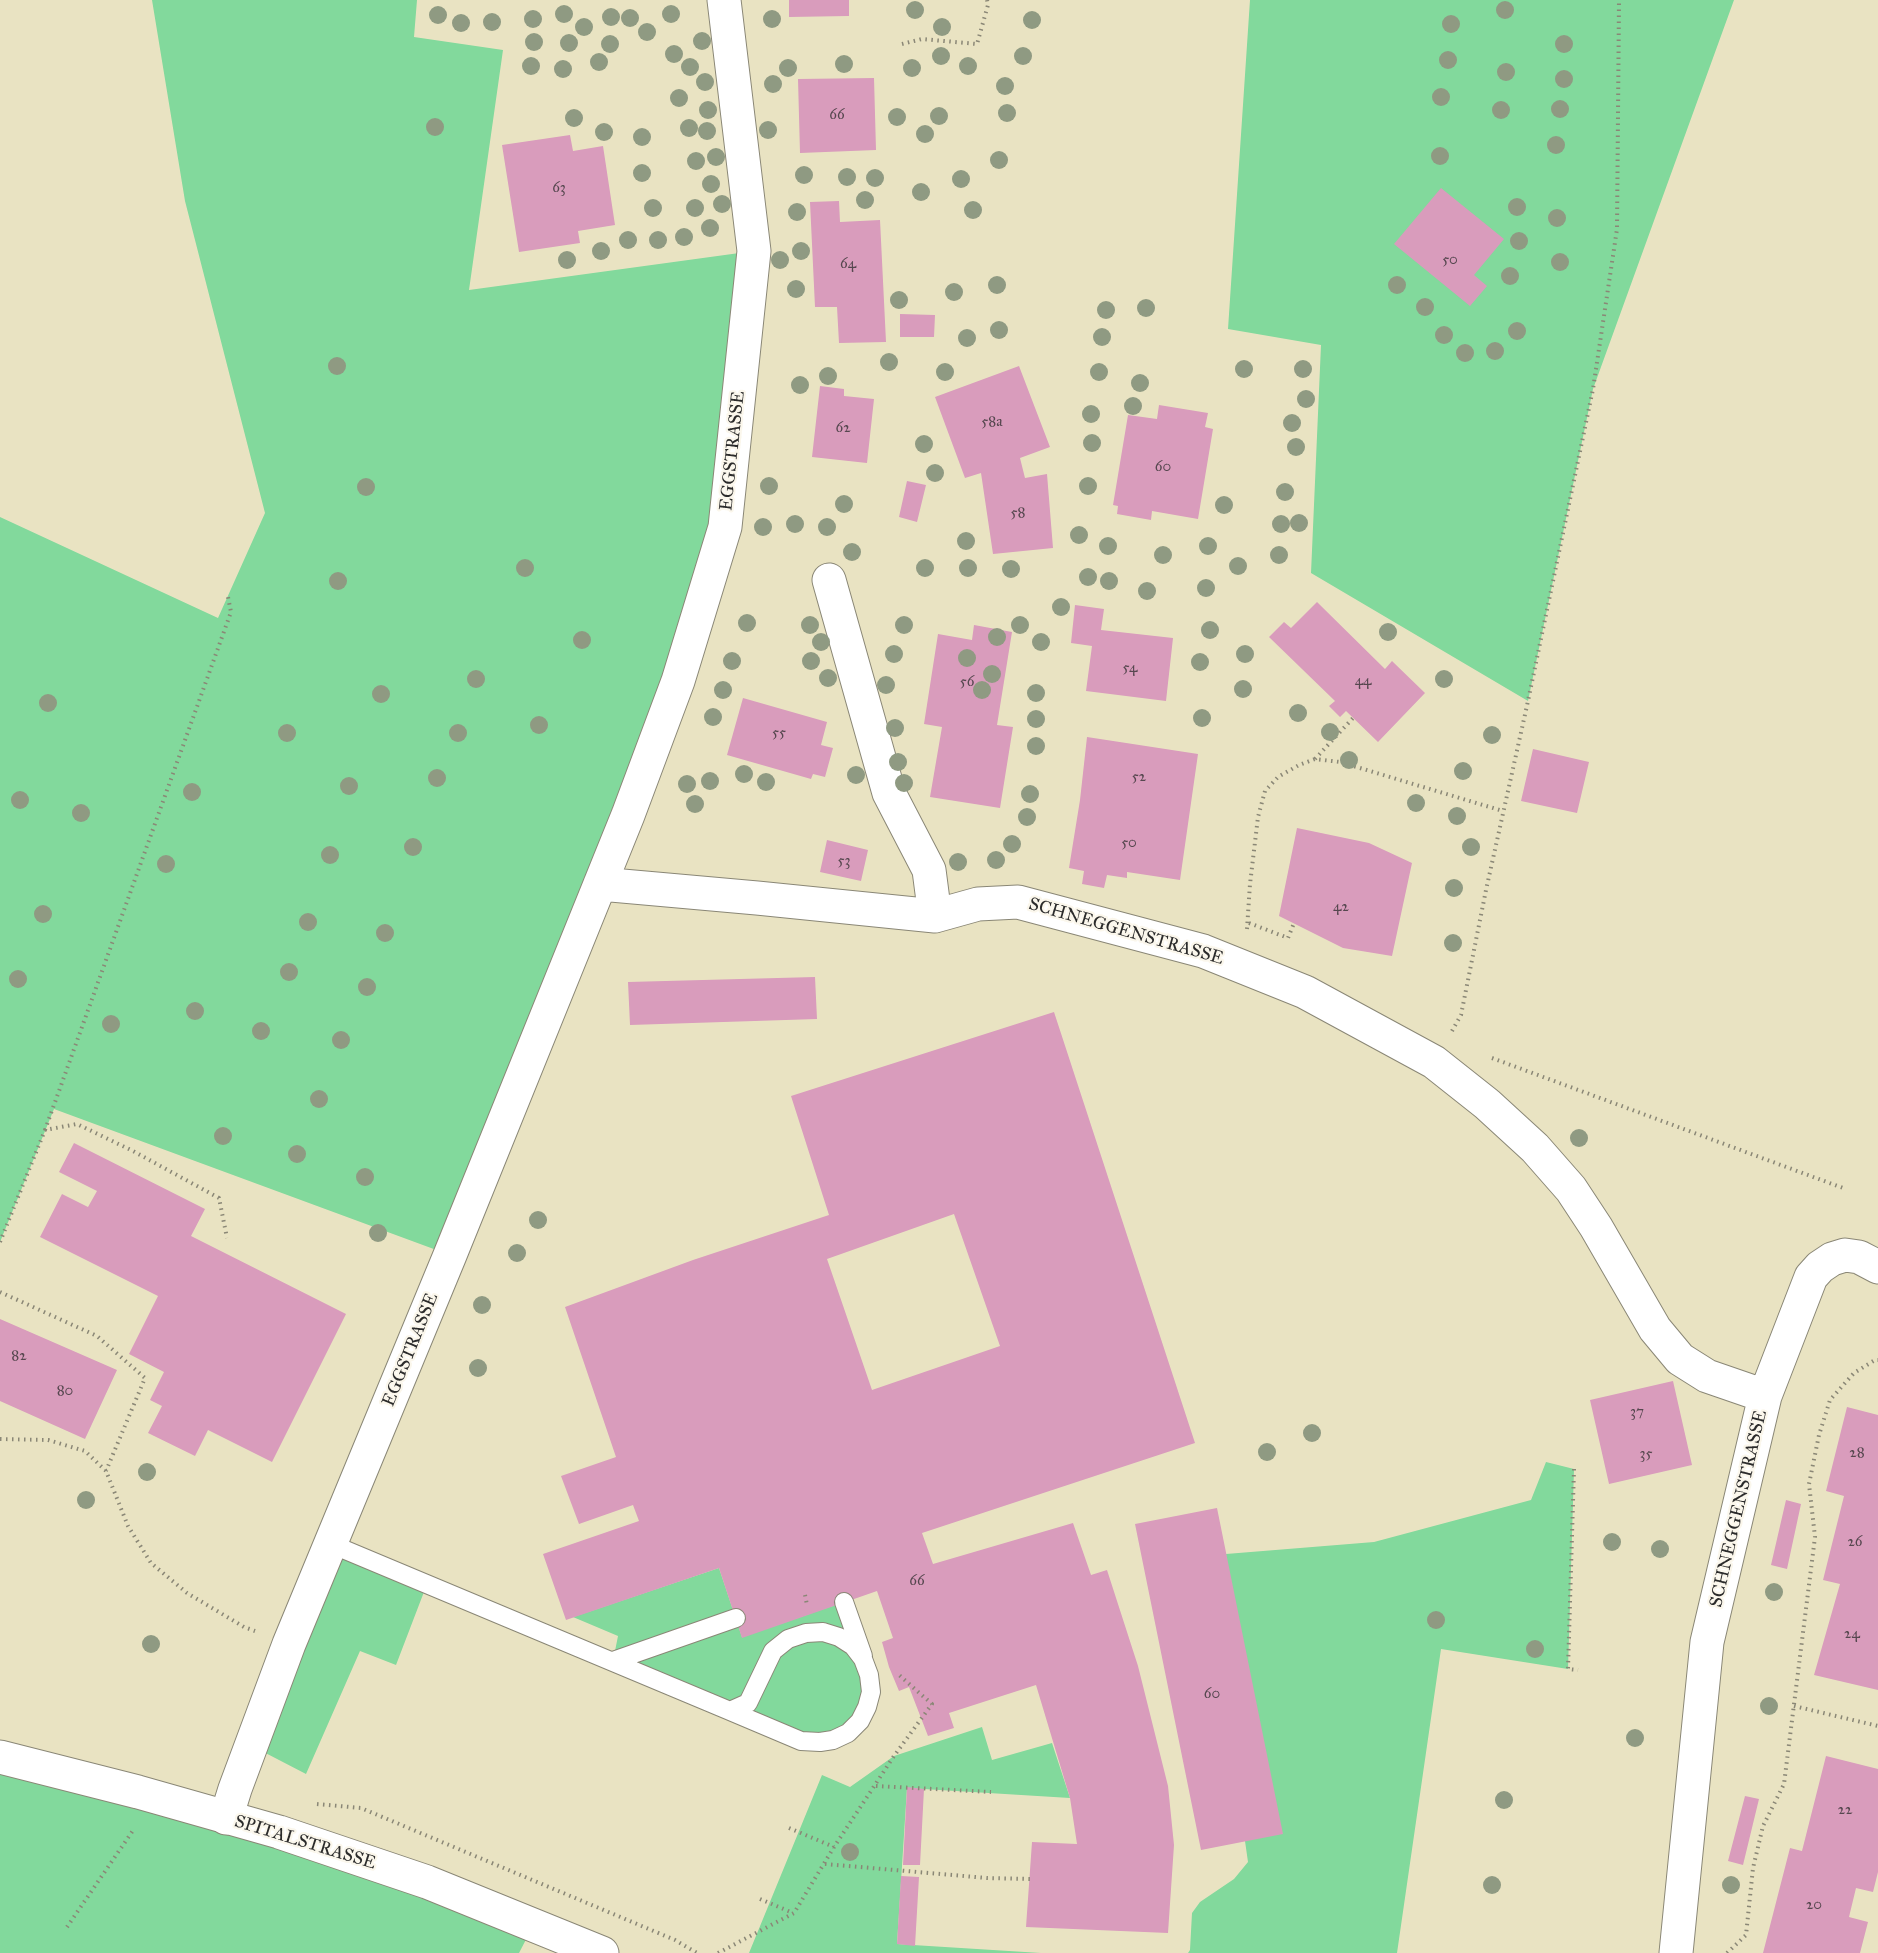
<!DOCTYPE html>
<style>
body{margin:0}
canvas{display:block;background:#e9e3c2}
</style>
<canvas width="1878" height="1953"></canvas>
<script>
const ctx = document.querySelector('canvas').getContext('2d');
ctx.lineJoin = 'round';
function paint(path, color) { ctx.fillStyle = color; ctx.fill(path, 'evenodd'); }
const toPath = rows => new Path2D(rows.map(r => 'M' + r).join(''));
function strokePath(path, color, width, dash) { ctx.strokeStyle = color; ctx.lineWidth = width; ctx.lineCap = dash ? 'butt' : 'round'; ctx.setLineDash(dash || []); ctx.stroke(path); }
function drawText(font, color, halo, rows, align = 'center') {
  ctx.font = font + ' "IM FELL Great Primer",serif'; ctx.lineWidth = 4.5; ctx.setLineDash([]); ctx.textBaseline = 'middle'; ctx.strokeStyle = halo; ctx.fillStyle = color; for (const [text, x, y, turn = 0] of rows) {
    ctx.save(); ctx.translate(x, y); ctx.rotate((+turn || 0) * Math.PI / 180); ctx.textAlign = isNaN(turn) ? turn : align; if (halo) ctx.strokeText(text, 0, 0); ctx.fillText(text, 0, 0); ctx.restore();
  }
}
paint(toPath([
 [152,0,417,0,414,37,503,50,469,290,754,251,725,527,450,1255,54,1109,0,1242,0,517,218,618,265,513,185,201],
 [1250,0,1734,0,1593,389,1528,701,1311,573,1321,345,1228,329],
 [1546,1462,1574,1469,1568,1669,1441,1649,1397,1953,1188,1953,1190,1950,1192,1913,1200,1902,1234,1879,1248,1862,1245,1841,1226,1554,1374,1542,1531,1500],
 [331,1544,427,1584,396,1665,360,1651,306,1774,252,1746],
 [719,1568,742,1637,844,1602,869,1675,860,1721,818,1743,613,1661,618,1636,573,1617],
 [982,1727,992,1760,1052,1743,1070,1798,907,1788,897,1944,1041,1953,749,1953,822,1775,850,1787,894,1756],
 [0,1757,533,1926,519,1953,0,1953]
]), '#82d99c');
paint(toPath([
 [789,0,849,0,849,16,789,17],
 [874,78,876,150,800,153,798,79],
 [570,135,573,151,603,146,615,225,578,231,580,243,519,252,502,145],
 [1441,188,1504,239,1474,275,1487,286,1470,306,1394,244],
 [839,201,840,222,880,220,886,342,839,343,837,307,815,307,810,202],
 [900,314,935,315,934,337,900,337],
 [1019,366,1050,447,1020,458,1025,478,1047,474,1053,548,993,554,981,473,965,478,935,397],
 [820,386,844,389,844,396,874,399,867,463,812,457],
 [1159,405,1208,413,1205,427,1213,429,1198,519,1152,511,1151,520,1117,514,1118,506,1113,505,1128,415,1157,419],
 [907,481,926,485,917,522,899,517],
 [1317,602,1385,669,1392,661,1425,693,1378,742,1346,711,1340,717,1329,706,1335,701,1269,637,1284,622,1291,628],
 [1075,605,1104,609,1101,630,1173,638,1166,701,1086,691,1092,646,1071,643],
 [974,625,1012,632,997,725,1013,727,1000,808,930,797,942,727,924,724,938,634,972,640],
 [743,698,827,722,821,745,833,748,825,777,813,774,811,779,727,755],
 [1087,737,1198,754,1180,880,1127,872,1127,878,1107,875,1104,888,1082,884,1084,871,1069,868,1080,800],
 [1533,749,1589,762,1577,813,1521,801],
 [1297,828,1369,843,1412,863,1392,956,1343,948,1279,916],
 [827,840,868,850,861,881,820,872],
 [815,977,817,1019,630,1025,628,982],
 [1054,1012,1195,1443,922,1533,933,1564,1073,1523,1091,1575,1107,1570,1138,1666,1168,1786,1174,1845,1168,1933,1026,1927,1032,1842,1077,1844,1070,1798,1036,1685,949,1713,954,1728,928,1736,909,1687,899,1691,889,1667,882,1642,893,1638,877,1591,742,1638,719,1568,566,1620,543,1554,639,1521,633,1505,579,1524,561,1476,616,1457,565,1307,693,1260,829,1215,791,1096],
 [954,1214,1000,1346,872,1390,827,1259],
 [74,1143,205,1209,191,1236,346,1314,272,1462,208,1430,195,1456,148,1433,162,1406,150,1400,164,1372,129,1354,158,1296,40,1237,62,1194,88,1207,97,1191,59,1172],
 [0,1319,117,1370,85,1439,0,1401],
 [1673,1381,1692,1465,1609,1484,1590,1400],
 [1847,1407,1878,1415,1878,1690,1814,1675,1840,1584,1823,1580,1844,1496,1826,1491],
 [1786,1500,1801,1504,1787,1569,1771,1565],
 [1217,1508,1283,1834,1201,1850,1135,1524],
 [1826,1756,1878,1769,1878,1872,1873,1892,1856,1888,1849,1917,1868,1922,1860,1953,1763,1953,1790,1848,1802,1851],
 [907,1787,924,1789,920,1865,903,1865],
 [1745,1796,1759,1799,1743,1865,1728,1861],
 [901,1876,919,1877,915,1946,897,1944]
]), '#d99cbc');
const service = toPath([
 [331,1544,730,1711],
 [844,1602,863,1656],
 [823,1632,839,1637,853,1646,863,1659,869,1675,871,1692,867,1707,860,1721,848,1733,833,1740,820,1742,801,1741,730,1711,748,1703,773,1651,788,1639,806,1633,823,1632],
 [613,1661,736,1618]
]);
const minor = toPath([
 [600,884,757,898,935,916,929,870,889,793,829,580],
 [935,916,978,904,1018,902,1203,951,1305,992,1434,1062,1487,1104,1535,1148,1571,1189,1596,1227,1655,1329,1680,1359,1707,1376,1765,1396,1707,1642,1676,1953],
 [1765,1396,1811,1277,1820,1267,1832,1259,1845,1255,1859,1257,1878,1267],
 [226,1818,235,1789,289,1644,450,1255,628,815,678,681,725,527,754,251,724,0]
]);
const tertiary = toPath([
 [0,1757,138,1792,279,1832,427,1882,602,1953]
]);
strokePath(service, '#8a8776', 20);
strokePath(minor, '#8a8776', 35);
strokePath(tertiary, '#8a8776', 35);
strokePath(toPath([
 [902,44,922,39,977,44,988,5,987,0],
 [1315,759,1353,718],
 [1249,923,1288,938,1294,923],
 [1247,929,1250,884,1258,817,1265,791,1278,777,1299,765,1315,759,1340,762,1503,811],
 [1452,1031,1461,1015,1486,890,1528,701,1593,389,1617,229,1619,0],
 [1492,1058,1843,1188],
 [45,1130,231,612,228,597],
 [0,1242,45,1130,77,1124,133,1151,219,1198,227,1238],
 [0,1292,97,1336,145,1378,106,1471],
 [0,1439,48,1440,85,1451,106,1471,128,1526,151,1563,187,1593,244,1627,255,1631],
 [1574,1469,1568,1669,1578,1670],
 [805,1595,807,1605],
 [1794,1706,1878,1726],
 [876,1786,991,1792],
 [317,1804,361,1808,675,1940,697,1953],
 [789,1828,834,1847],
 [825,1864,987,1878,1030,1879],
 [760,1899,793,1913],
 [67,1927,134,1829],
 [718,1953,794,1913,834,1847,894,1756,932,1704,899,1675],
 [1727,1953,1746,1935,1753,1868,1763,1826,1784,1784,1815,1537,1809,1484,1819,1435,1830,1400,1854,1373,1875,1360,1878,1360]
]), '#8a8776', 4, [1.5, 4.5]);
strokePath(service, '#fff', 18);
strokePath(minor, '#fff', 33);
strokePath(tertiary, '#fff', 33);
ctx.fillStyle = '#8f9a82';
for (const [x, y] of [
 [915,10],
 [1505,10],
 [564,14],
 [671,14],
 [438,15],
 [611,17],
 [630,18],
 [533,19],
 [772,19],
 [1032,20],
 [492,22],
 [461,23],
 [1451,24],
 [584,27],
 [942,27],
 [647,32],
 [702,41],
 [534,42],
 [569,43],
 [610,44],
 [1564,44],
 [674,54],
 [941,56],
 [1023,56],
 [1448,60],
 [599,62],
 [844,64],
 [531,66],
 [968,66],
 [690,67],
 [788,68],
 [912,68],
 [563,69],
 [1506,72],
 [1564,79],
 [705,82],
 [773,84],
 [1005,86],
 [1441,97],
 [679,98],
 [1560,109],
 [708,110],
 [1501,110],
 [1007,113],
 [939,116],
 [897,117],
 [574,118],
 [435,127],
 [689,128],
 [768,130],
 [707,131],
 [604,132],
 [925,134],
 [642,137],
 [1556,145],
 [1440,156],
 [716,157],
 [999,160],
 [696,161],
 [642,173],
 [804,175],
 [847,177],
 [875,178],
 [961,179],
 [711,184],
 [921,192],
 [865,200],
 [722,204],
 [1517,207],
 [653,208],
 [695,208],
 [973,210],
 [797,212],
 [1557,218],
 [710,228],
 [684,237],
 [628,240],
 [658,240],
 [1519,241],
 [601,251],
 [801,251],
 [567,260],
 [780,260],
 [1560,262],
 [1510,276],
 [997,285],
 [1397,285],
 [796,289],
 [954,292],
 [899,300],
 [1425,307],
 [1146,308],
 [1106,310],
 [999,330],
 [1517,331],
 [1444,335],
 [1102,337],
 [967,338],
 [1495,351],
 [1465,353],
 [889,362],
 [337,366],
 [1244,369],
 [1303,369],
 [945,372],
 [1099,372],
 [828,376],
 [1140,383],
 [800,385],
 [1306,399],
 [1133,406],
 [1091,414],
 [1292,423],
 [1092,443],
 [924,444],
 [1296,447],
 [935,473],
 [769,486],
 [1088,486],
 [366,487],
 [1285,492],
 [844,504],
 [1224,505],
 [1299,523],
 [795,524],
 [1281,524],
 [763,527],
 [827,527],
 [1079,535],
 [966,541],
 [1108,546],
 [1208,546],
 [852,552],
 [1163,555],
 [1279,555],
 [1238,566],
 [525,568],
 [925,568],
 [968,568],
 [1011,569],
 [1088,577],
 [338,581],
 [1109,581],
 [1206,588],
 [1147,591],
 [1061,607],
 [747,623],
 [810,625],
 [904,625],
 [1020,625],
 [1210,630],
 [1388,632],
 [997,637],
 [582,640],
 [821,642],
 [1041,642],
 [894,654],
 [1245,654],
 [967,658],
 [732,661],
 [811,661],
 [1200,662],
 [992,674],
 [828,678],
 [476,679],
 [1444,679],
 [886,685],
 [1243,689],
 [723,690],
 [982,690],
 [1036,693],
 [381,694],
 [48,703],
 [1298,713],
 [713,717],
 [1202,718],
 [1036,719],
 [539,725],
 [895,728],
 [1330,732],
 [287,733],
 [458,733],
 [1492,735],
 [1036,746],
 [1349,760],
 [898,762],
 [1463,771],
 [744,774],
 [856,775],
 [437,778],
 [710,781],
 [766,782],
 [904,783],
 [687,784],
 [349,786],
 [192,792],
 [1030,794],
 [20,800],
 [1416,803],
 [695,804],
 [81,813],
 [1457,816],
 [1027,817],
 [1012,844],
 [413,847],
 [1471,847],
 [330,855],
 [996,860],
 [958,862],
 [166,864],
 [1454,888],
 [43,914],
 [308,922],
 [385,933],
 [1453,943],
 [289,972],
 [18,979],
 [367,987],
 [195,1011],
 [111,1024],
 [261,1031],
 [341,1040],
 [319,1099],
 [223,1136],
 [1579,1138],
 [297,1154],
 [365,1177],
 [538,1220],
 [378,1233],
 [517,1253],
 [482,1305],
 [478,1368],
 [1312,1433],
 [1267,1452],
 [147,1472],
 [86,1500],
 [1612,1542],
 [1660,1549],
 [1774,1592],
 [1436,1620],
 [151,1644],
 [1535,1649],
 [1769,1706],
 [1635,1738],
 [1504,1800],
 [850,1852],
 [1492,1885],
 [1731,1885]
]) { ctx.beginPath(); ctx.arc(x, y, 9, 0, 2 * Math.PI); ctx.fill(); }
drawText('15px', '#56474f', null, [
 ["66",837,115],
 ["63",559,188],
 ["50",1450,260],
 ["64",848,264],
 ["58a",992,422],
 ["62",843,428],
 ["60",1163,467],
 ["58",1018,513],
 ["54",1130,668],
 ["44",1363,681],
 ["56",967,682],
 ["55",779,733],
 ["52",1139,777],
 ["50",1129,843],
 ["53",844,861],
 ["42",1341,907],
 ["82",19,1356],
 ["80",65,1391],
 ["37",1637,1412],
 ["28",1857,1453],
 ["35",1646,1454],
 ["26",1855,1542],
 ["66",917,1581],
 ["24",1852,1634],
 ["60",1212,1694],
 ["22",1845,1810],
 ["20",1814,1905]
]);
drawText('18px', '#2b2b2b', '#fbf7ec', [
 ["EGGSTRASSE",733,451,-84],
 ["SCHNEGGENSTRASSE",1126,932,16],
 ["EGGSTRASSE",411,1350,-68],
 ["SCHNEGGENSTRASSE",1739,1509,-77],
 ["SPITALSTRASSE",305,1843,17]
]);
</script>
